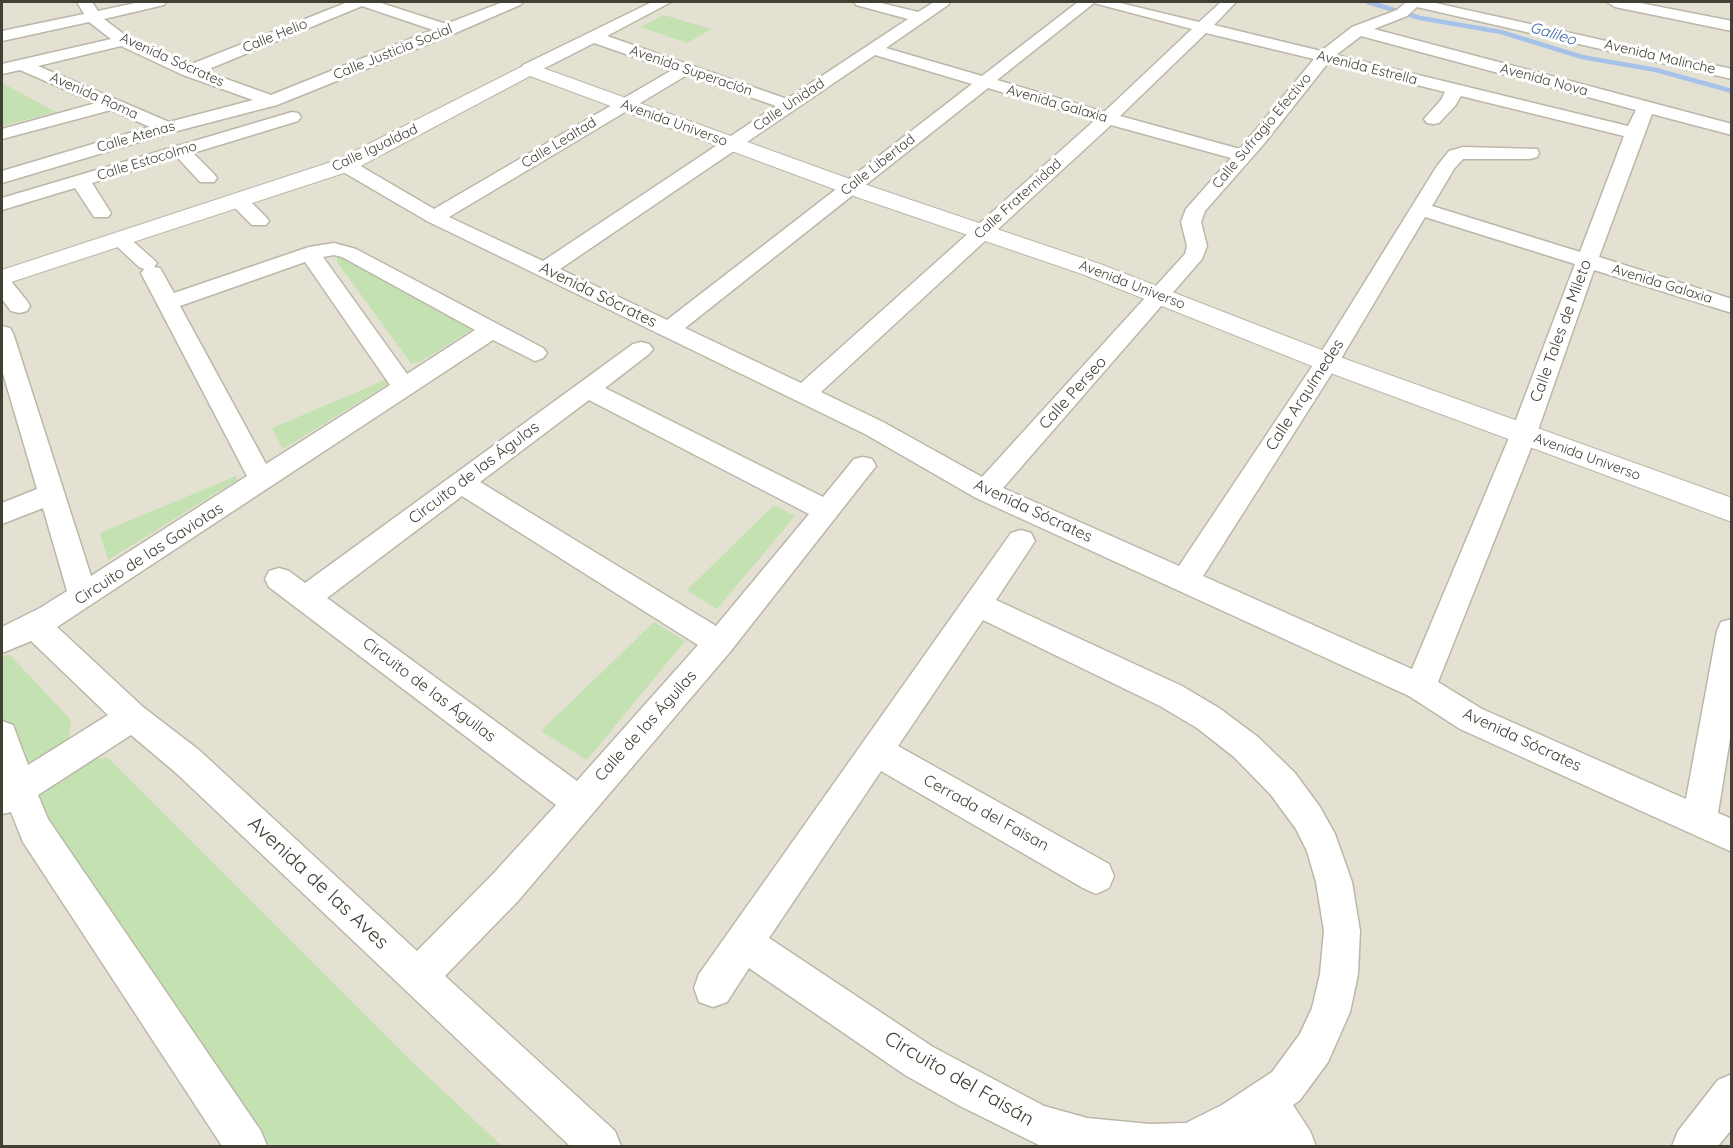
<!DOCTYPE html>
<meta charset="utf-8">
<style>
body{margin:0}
#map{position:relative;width:1733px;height:1148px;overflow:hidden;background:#f0efe4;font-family:Quicksand,sans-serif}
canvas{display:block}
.frame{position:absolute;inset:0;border:3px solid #423f35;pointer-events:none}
</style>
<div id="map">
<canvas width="1733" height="1148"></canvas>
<div class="frame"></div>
</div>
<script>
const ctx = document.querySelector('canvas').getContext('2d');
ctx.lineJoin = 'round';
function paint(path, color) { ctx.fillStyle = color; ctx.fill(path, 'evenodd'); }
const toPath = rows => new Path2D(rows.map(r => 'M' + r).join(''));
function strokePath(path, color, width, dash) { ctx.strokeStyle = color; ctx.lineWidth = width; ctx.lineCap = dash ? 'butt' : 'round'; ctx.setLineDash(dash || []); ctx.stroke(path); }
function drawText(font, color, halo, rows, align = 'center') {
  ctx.font = font + ' Quicksand,sans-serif'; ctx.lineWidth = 6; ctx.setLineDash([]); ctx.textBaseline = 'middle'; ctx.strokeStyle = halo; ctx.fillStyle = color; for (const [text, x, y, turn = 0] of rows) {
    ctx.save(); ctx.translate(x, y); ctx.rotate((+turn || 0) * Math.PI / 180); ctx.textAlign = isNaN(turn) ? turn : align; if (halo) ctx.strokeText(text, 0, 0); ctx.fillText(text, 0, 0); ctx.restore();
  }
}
paint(toPath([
 [2,2,1731,2,1731,1146,2,1146]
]), '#e4e1d3');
paint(toPath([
 [664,15,711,29,687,43,640,27],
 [2,83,56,112,2,126],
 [337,257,344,257,474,328,420,362,411,363,337,262],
 [385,380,388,384,283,449,272,428],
 [236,476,237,480,108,560,100,533],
 [774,505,795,516,717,609,687,590],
 [654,622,685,641,587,760,541,731],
 [10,655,71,720,69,738,59,749,42,759,25,763,7,754,2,728,2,656],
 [108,758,407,1057,502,1146,238,1146,28,807,51,779,81,760]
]), '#c3e1b1');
strokePath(toPath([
 [1368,2,1420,18,1501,32,1582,57,1656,70,1732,91]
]), '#a6c2e8', 4.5);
const minor = toPath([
 [77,2,92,2,98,11,140,2,166,2,164,5,104,19,129,38,189,65,348,2,378,2,446,24,503,2,523,2,520,5,453,34,277,105,173,132,2,183,2,171,150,127,111,110,2,139,2,129,96,103,20,70,2,74,2,64,111,39,89,22,2,41,2,31,84,14,77,2],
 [362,6,433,30,271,95,204,71,362,6],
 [121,46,183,75,253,100,169,122,38,66,121,46],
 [652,2,671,2,607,36,787,99,908,19,856,5,854,2,877,2,918,12,934,2,950,2,948,5,886,48,982,76,1078,2,1116,2,1199,22,1221,2,1236,2,1214,25,1321,51,1352,27,1397,10,1406,2,1431,2,1732,69,1732,79,1417,7,1407,16,1374,29,1732,124,1732,135,1652,114,1599,257,1732,299,1732,313,1594,270,1537,433,1438,682,1482,709,1686,799,1717,631,1721,622,1732,619,1732,726,1718,813,1732,819,1732,852,1460,729,1409,696,976,498,865,434,427,221,338,169,336,165,338,161,352,161,434,209,672,70,594,43,535,73,529,74,521,69,523,65,652,2],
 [1094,3,1192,29,1104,112,997,80,1094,3],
 [1206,33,1314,59,1240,149,1120,116,1206,33],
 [1361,36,1636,110,1628,126,1336,55,1361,36],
 [875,55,972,84,667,320,560,269,875,55],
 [1328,63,1445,92,1441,100,1424,119,1427,123,1433,124,1439,123,1455,106,1461,96,1624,136,1580,252,1432,206,1454,169,1463,159,1530,159,1537,157,1539,153,1537,149,1463,147,1449,151,1437,166,1317,359,1179,566,1003,488,1202,259,1207,246,1201,222,1205,211,1263,145,1328,63],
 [687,75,776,106,543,261,449,217,687,75],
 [988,88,1095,120,801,383,685,328,988,88],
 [1111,125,1231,158,1186,209,1181,222,1187,246,1185,254,982,477,883,422,821,392,1111,125],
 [1425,217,1575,264,1511,433,1412,669,1203,576,1339,362,1425,217],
 [1607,2,1635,2,1732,21,1732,31,1615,7,1607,2],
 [292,112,298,113,301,117,298,121,193,153,214,174,217,178,214,182,200,182,177,157,92,183,111,213,108,217,94,217,75,188,2,210,2,198,292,112],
 [239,195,246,197,266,217,269,221,266,225,252,225,232,205,229,201,232,197,239,195],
 [120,234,127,236,153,259,157,263,154,267,160,268,174,293,309,247,334,243,356,249,543,348,547,353,543,358,535,361,493,340,57,627,143,707,199,750,417,951,492,875,556,805,269,587,265,579,269,571,279,568,289,571,305,583,633,344,641,342,649,344,653,349,649,354,605,388,823,497,854,459,863,457,872,459,876,466,730,652,518,901,445,976,615,1131,621,1146,570,1146,175,772,131,735,38,795,48,819,261,1131,267,1146,222,1146,23,842,11,812,2,814,2,721,13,725,28,765,108,715,31,641,2,653,2,627,40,608,67,591,43,508,2,524,2,503,37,489,2,370,2,326,10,328,13,333,91,576,247,476,141,273,144,269,139,267,110,240,113,236,120,234],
 [334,255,342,257,475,330,407,374,323,257,334,255],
 [305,262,390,385,266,464,180,306,305,262],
 [589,400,809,514,716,626,480,482,589,400],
 [462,496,698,645,577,781,327,598,462,496],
 [2,278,10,280,27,301,30,306,27,311,19,313,11,311,2,299,2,278],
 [1021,530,1031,533,1035,541,996,600,1182,686,1219,708,1258,737,1295,773,1320,807,1335,834,1352,882,1360,931,1358,974,1350,1012,1328,1062,1300,1100,1293,1105,1310,1131,1316,1146,1041,1146,960,1106,905,1075,749,968,727,1002,713,1007,699,1002,694,988,699,974,1011,533,1021,530],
 [983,620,1160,706,1197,728,1234,757,1271,795,1296,829,1307,851,1316,882,1324,931,1320,974,1312,1008,1300,1034,1272,1072,1222,1105,1186,1123,1150,1124,1087,1118,1044,1106,933,1047,769,938,881,771,1083,888,1096,894,1109,888,1114,876,1109,864,898,746,983,620],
 [1732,1074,1732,1129,1718,1146,1672,1146,1678,1131,1718,1080,1732,1074]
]);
const tertiary = toPath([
 [529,63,858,182,1100,264,1337,356,1732,498,1732,522,1317,368,1082,274,842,192,530,76,353,170,2,285,2,270,337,160,529,63]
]);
strokePath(minor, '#bbb7a8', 3);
strokePath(tertiary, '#bbb7a8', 2);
paint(minor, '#fff');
paint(tertiary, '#fff');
drawText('14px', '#423f35', '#fff', [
 ["Calle Helio",275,36,-22],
 ["Calle Justicia Social",393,52,-22],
 ["Avenida Malinche",1660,57,13],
 ["Avenida Sócrates",172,60,24],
 ["Avenida Estrella",1367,68,14],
 ["Avenida Superación",691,71,19],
 ["Avenida Nova",1544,80,15],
 ["Avenida Roma",94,96,24],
 ["Avenida Galaxia",1057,104,16],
 ["Calle Unidad",789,105,-34],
 ["Avenida Universo",674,123,20],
 ["Calle Sufragio Efectivo",1262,131,-50],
 ["Calle Atenas",136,137,-16],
 ["Calle Lealtad",559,143,-31],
 ["Calle Igualdad",375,148,-25],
 ["Calle Estocolmo",147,161,-17],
 ["Calle Libertad",878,165,-38],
 ["Calle Fraternidad",1018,199,-42],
 ["Avenida Galaxia",1662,284,17],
 ["Avenida Universo",1132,285,21],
 ["Avenida Universo",1587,457,20]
]);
drawText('italic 15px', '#3965a3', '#fff', [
 ["Galileo",1553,34,17]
]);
drawText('16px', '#423f35', '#fff', [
 ["Avenida Sócrates",598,295,26],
 ["Calle Tales de Mileto",1561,331,-70],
 ["Calle Perseo",1073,393,-48],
 ["Calle Arquímedes",1305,395,-57],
 ["Circuito de las Águlas",474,473,-37],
 ["Avenida Sócrates",1033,511,25],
 ["Circuito de las Gaviotas",149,554,-33],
 ["Circuito de las Águilas",429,690,37],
 ["Calle de las Águilas",646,726,-48],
 ["Avenida Sócrates",1522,740,25],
 ["Cerrada del Faisan",986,813,29]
]);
drawText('20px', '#423f35', '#fff', [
 ["Avenida de las Aves",318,883,43],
 ["Circuito del Faisán",959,1079,30]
]);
</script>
